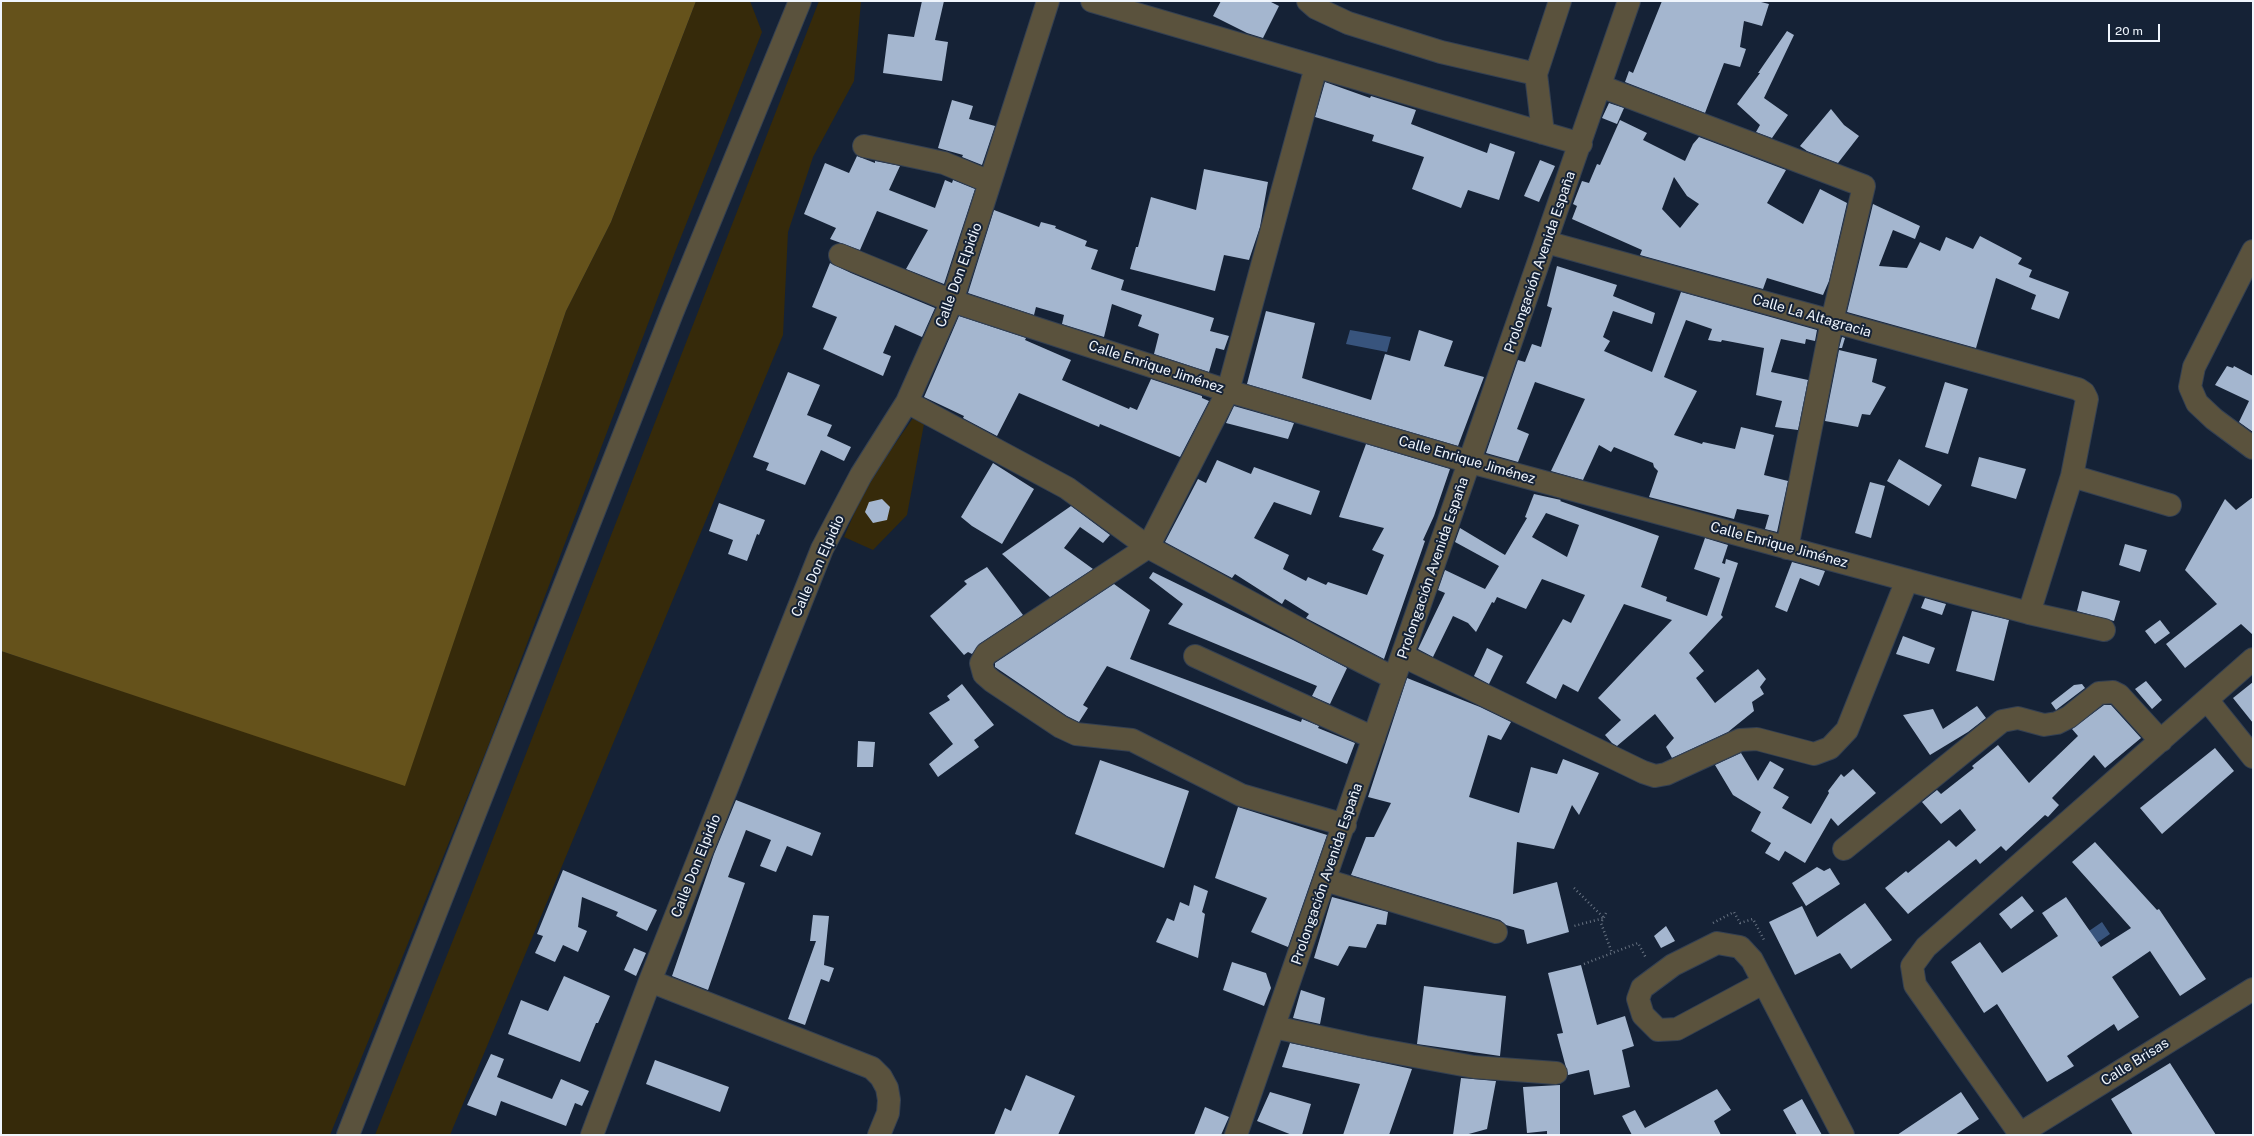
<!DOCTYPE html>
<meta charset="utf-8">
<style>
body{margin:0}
#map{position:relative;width:2254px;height:1136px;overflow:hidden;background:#152236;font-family:"Public Sans",sans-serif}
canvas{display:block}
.frame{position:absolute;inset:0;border:2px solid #eff5fd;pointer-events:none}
.scale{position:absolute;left:2108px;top:24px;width:52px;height:18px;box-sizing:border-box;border:2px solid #eff5fd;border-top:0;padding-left:5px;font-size:12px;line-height:14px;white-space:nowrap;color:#eff5fd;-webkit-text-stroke:3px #152236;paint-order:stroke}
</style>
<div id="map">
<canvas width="2254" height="1136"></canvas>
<div class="frame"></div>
<div class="scale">20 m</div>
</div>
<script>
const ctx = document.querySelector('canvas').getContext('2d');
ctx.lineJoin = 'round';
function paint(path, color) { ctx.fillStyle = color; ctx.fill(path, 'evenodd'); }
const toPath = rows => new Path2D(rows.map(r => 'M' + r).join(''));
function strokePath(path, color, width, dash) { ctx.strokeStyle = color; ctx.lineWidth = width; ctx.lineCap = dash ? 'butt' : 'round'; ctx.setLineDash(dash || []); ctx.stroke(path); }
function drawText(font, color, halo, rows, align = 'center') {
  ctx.font = font + ' "Public Sans",sans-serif'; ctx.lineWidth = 4; ctx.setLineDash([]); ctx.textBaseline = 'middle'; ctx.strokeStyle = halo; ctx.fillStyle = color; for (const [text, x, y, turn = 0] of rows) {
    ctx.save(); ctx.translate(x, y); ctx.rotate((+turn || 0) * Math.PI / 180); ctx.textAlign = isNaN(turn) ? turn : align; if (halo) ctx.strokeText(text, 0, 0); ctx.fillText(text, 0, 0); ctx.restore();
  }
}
paint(toPath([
 [696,1,750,1,762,32,677,247,489,744,330,1135,1,1135,1,651,405,785,566,311,611,222],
 [819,1,861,1,854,81,813,157,788,232,783,335,450,1135,375,1135,471,895],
 [913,418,924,424,907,515,873,550,844,537,867,484]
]), '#362a0a');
paint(toPath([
 [1,1,696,1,611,222,566,311,405,786,1,651]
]), '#65521b');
paint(toPath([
 [1350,330,1391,337,1387,352,1346,344],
 [2102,922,2110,934,2081,954,2073,942]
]), '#38547d');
paint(toPath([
 [922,1,944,1,935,40,948,42,942,81,883,73,888,34,914,37],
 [1221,1,1269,1,1279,6,1263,38,1247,33,1213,16],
 [1662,1,1757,1,1769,4,1762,26,1744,21,1740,47,1746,49,1740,67,1724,63,1705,113,1625,82,1629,71,1633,73],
 [1787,31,1794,35,1764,98,1788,115,1772,138,1756,132,1760,125,1737,104,1760,73,1758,73],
 [1325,82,1370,98,1371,96,1416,110,1411,124,1487,153,1490,143,1515,152,1499,200,1468,190,1461,208,1412,189,1424,157,1372,141,1374,135,1315,117],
 [952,100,973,106,969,119,995,126,982,165,962,157,963,155,938,148],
 [1609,103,1624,108,1617,124,1602,118],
 [1831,109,1844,125,1859,136,1838,163,1807,151,1800,146],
 [1620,120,1647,133,1643,140,1685,161,1693,144,1699,137,1786,170,1767,203,1803,224,1820,189,1847,203,1829,281,1823,295,1767,278,1763,289,1640,255,1642,250,1572,219,1577,206,1573,204,1582,181,1589,183,1597,164,1600,165],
 [1674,177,1687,196,1699,204,1680,228,1662,209],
 [857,156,875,163,875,161,900,166,889,190,935,208,945,180,952,183,953,180,975,189,944,284,906,269,928,230,877,211,860,250,830,239,836,228,804,214,825,163,849,173],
 [1540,160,1555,166,1539,202,1524,196],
 [1204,169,1268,182,1260,227,1249,260,1224,255,1215,291,1130,269,1136,247,1138,247,1151,197,1196,210],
 [1873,204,1920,226,1915,239,1893,230,1879,266,1907,268,1920,242,1940,251,1946,237,1973,249,1980,236,2022,258,2018,264,2032,270,2029,277,2069,292,2059,319,2031,309,2036,295,1996,278,1976,348,1847,312],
 [994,210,1039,227,1041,222,1056,226,1055,228,1087,241,1085,246,1098,250,1091,269,1124,280,1121,290,1214,318,1210,331,1229,336,1224,350,1216,348,1209,372,1154,354,1159,334,1138,326,1142,315,1112,304,1104,337,1062,324,1064,315,1036,307,1034,315,968,293],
 [830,263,851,273,935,308,922,337,895,325,883,353,891,356,883,376,823,349,837,317,812,307],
 [1557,266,1617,285,1613,296,1655,313,1652,324,1613,311,1603,337,1610,341,1604,351,1652,372,1681,292,1817,330,1815,341,1806,339,1805,344,1781,339,1771,372,1808,380,1798,430,1775,427,1782,401,1756,395,1764,348,1722,340,1721,342,1708,340,1712,329,1686,320,1664,377,1697,391,1674,435,1702,444,1703,442,1735,449,1741,427,1774,435,1764,475,1788,481,1777,532,1765,529,1769,515,1737,509,1734,519,1649,497,1658,471,1654,467,1653,463,1614,447,1611,452,1599,445,1583,480,1551,471,1585,399,1535,382,1517,429,1529,434,1518,462,1486,453,1518,360,1525,362,1532,344,1541,347,1552,308,1547,306],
 [1266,311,1315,323,1302,378,1371,400,1385,354,1410,361,1419,330,1453,341,1444,366,1484,377,1458,446,1247,384],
 [959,316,1026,338,1025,340,1071,360,1062,380,1129,409,1130,407,1137,410,1151,379,1202,396,1202,398,1209,401,1180,457,1100,424,1099,427,1019,393,997,436,963,418,964,416,924,397],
 [1842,337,1845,338,1842,348,1839,348],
 [1839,350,1877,359,1872,382,1886,387,1870,415,1862,414,1858,427,1825,421],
 [2227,366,2233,368,2234,366,2253,376,2253,432,2239,422,2249,401,2215,385],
 [788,372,820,385,807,415,832,425,827,436,851,447,844,461,821,450,805,485,766,470,769,463,753,457],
 [1945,382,1968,389,1948,454,1925,447],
 [1234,406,1294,423,1288,439,1226,423],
 [1366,444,1450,469,1434,516,1423,540,1425,541,1384,659,1306,618,1309,614,1285,599,1282,604,1235,574,1232,578,1165,542,1198,479,1206,483,1217,460,1251,474,1254,467,1320,491,1311,515,1274,502,1254,538,1289,555,1283,569,1306,581,1308,577,1326,585,1328,582,1367,595,1384,555,1372,550,1384,528,1339,517],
 [1979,457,2026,469,2016,499,1971,486],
 [1899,459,1942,485,1929,506,1887,481],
 [993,463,1034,489,1002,544,972,526,961,517],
 [1870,482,1885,486,1871,538,1855,533],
 [1534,494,1561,500,1560,501,1659,536,1641,587,1667,597,1666,601,1707,616,1720,578,1694,569,1705,538,1728,545,1722,563,1725,564,1726,559,1738,563,1721,615,1723,617,1689,653,1704,671,1696,678,1715,703,1758,669,1766,679,1760,687,1764,694,1752,702,1754,711,1728,732,1672,758,1666,747,1674,738,1655,714,1617,746,1612,743,1605,735,1621,720,1598,698,1672,620,1624,604,1578,692,1563,684,1556,699,1526,683,1563,619,1571,623,1585,595,1542,579,1526,609,1497,597,1494,603,1492,602,1476,632,1468,623,1453,616,1433,657,1418,649,1445,593,1438,590,1445,570,1485,589,1499,566,1455,542,1460,528,1505,555,1527,518,1525,517],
 [1546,513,1579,525,1567,557,1532,537],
 [2253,497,2253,635,2241,624,2185,668,2166,644,2217,604,2185,570,2225,499,2236,510],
 [882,499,890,507,887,520,873,523,865,512,869,502],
 [719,503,765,520,759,535,757,534,747,561,728,554,733,540,709,531],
 [1071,506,1110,535,1103,543,1080,527,1064,548,1093,569,1050,597,1002,554],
 [2125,544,2147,550,2140,572,2119,565],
 [1792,562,1825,571,1819,586,1800,578,1787,612,1775,607],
 [987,567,1023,615,979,644,972,654,968,652,964,655,930,616,967,584,964,581],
 [1153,572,1293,640,1347,668,1330,704,1312,696,1317,686,1168,624,1183,604,1149,578],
 [1114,584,1150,610,1130,659,1301,722,1302,719,1319,726,1318,728,1355,743,1347,764,1107,666,1083,705,1088,708,1079,722,1067,716,995,667,995,663],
 [2082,591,2120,601,2114,621,2077,611],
 [1925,598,1946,604,1942,615,1921,608],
 [1972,611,2009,620,1994,681,1956,671],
 [2160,620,2170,633,2155,644,2145,631],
 [1903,636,1935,648,1929,664,1896,654],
 [1487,648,1503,656,1489,684,1474,676],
 [1407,678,1480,707,1511,722,1501,740,1488,735,1469,797,1519,813,1531,767,1557,774,1563,759,1599,773,1579,815,1572,805,1554,849,1517,842,1513,894,1557,882,1569,932,1527,944,1524,930,1506,925,1500,920,1351,875,1366,837,1374,837,1391,803,1368,797],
 [2146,681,2162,700,2152,709,2135,689],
 [2253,682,2253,723,2233,698],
 [962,684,994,725,974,740,979,747,938,777,929,764,953,744,929,713,950,700,947,696],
 [2082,684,2085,688,2056,710,2051,703,2074,685],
 [2104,705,2111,705,2141,738,2105,768,2094,755,2052,798,2059,805,2048,817,2045,815,2006,851,2001,846,1980,864,1976,859,1908,914,1885,888,1906,871,1908,873,1949,840,1956,847,1976,830,1960,809,1941,824,1922,802,1937,790,1941,794,1974,768,1972,766,1998,745,2029,783,2078,736,2072,729],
 [1977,706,1986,718,1968,732,1930,755,1903,715,1933,709,1943,729],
 [858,741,875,742,873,767,857,767],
 [2215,748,2234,771,2162,834,2140,808],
 [1741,753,1758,781,1770,761,1784,769,1773,788,1789,797,1782,808,1811,824,1829,793,1828,791,1841,774,1844,777,1853,769,1876,793,1838,826,1831,818,1805,863,1785,851,1779,861,1765,853,1771,843,1751,831,1761,812,1733,795,1715,765],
 [1100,760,1189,791,1164,868,1075,834],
 [736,800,821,833,812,856,787,846,776,872,760,866,771,840,746,830,728,877,745,883,708,990,672,976,714,854],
 [1238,807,1327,835,1288,947,1251,932,1267,898,1215,878],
 [2095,842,2157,910,2159,909,2206,979,2180,996,2150,951,2112,977,2139,1017,2118,1031,2114,1024,2067,1056,2074,1066,2047,1082,1997,1004,1984,1013,1951,962,1980,942,2002,973,2058,936,2042,913,2066,897,2101,947,2131,928,2072,862],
 [1817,867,1824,871,1830,868,1840,884,1806,906,1792,883],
 [563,870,657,910,647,931,616,916,618,912,582,897,578,927,587,931,578,952,563,945,555,962,535,953,543,936,537,934],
 [1194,885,1208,891,1202,912,1205,914,1198,958,1156,942,1167,918,1174,921,1180,902,1189,906],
 [2022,896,2034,911,2011,929,1999,914],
 [1332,897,1388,912,1386,925,1377,924,1366,948,1349,946,1338,966,1314,958],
 [1865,903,1892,940,1851,969,1840,953,1795,975,1769,922,1802,906,1817,937],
 [813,915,829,916,824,965,834,968,829,982,821,979,805,1025,788,1019,816,941,810,941],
 [1666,926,1675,941,1661,948,1654,936],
 [634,948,646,953,636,976,624,970],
 [1232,962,1266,973,1271,988,1264,1006,1223,990],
 [1581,965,1597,1025,1625,1016,1634,1046,1622,1050,1630,1087,1594,1095,1589,1070,1568,1075,1557,1034,1563,1033,1548,973],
 [564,976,610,996,598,1023,596,1023,580,1062,508,1034,521,1000,548,1011],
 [1424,986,1506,996,1500,1056,1417,1044],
 [1301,990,1325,998,1320,1024,1293,1018],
 [1290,1043,1412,1069,1389,1135,1343,1135,1360,1084,1282,1067],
 [491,1054,504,1059,497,1077,552,1099,561,1079,589,1091,582,1106,575,1103,566,1126,501,1101,496,1116,467,1105],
 [655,1060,729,1087,720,1112,646,1084],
 [2170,1063,2216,1135,2133,1135,2111,1099],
 [1026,1075,1075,1096,1058,1135,994,1135,1005,1108,1011,1111],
 [1461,1078,1496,1081,1487,1129,1465,1135,1453,1135],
 [1560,1085,1560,1135,1547,1135,1547,1131,1527,1133,1523,1087],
 [1717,1089,1731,1110,1714,1121,1721,1135,1632,1135,1622,1116,1635,1110,1645,1128],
 [1270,1092,1311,1104,1302,1135,1292,1135,1257,1121],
 [1961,1092,1979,1119,1955,1135,1897,1135],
 [1802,1099,1822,1135,1797,1135,1783,1110],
 [1205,1107,1229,1117,1221,1135,1194,1135]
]), '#a4b6cf');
const minor = toPath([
 [1092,1,1581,144],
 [1308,1,1316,8,1348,23,1441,52,1536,74],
 [1316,67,1228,391,1148,547,986,654,981,663,984,674,992,681,1061,727,1076,734,1132,740,1241,795,1345,825],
 [1600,86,1864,186,1832,321,1787,548],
 [1543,133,1536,74,1560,1],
 [864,146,944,163,990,182],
 [1546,242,2078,389,2084,393,2087,399,2072,476,2029,613],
 [2253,251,2194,367,2190,387,2197,403,2214,419,2253,448],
 [840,255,952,301,1228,391,1470,462,2029,613,2104,630],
 [907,402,1067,488,1148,547,1329,645,1394,678],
 [2072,476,2170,505],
 [1195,656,1374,738],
 [1403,656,1643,772,1655,776,1666,774,1740,740,1757,739,1814,754,1830,748,1847,730,1907,580],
 [2208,701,2253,757],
 [1844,849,2002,721,2018,718,2044,725,2057,723,2069,717,2099,693,2113,692,2119,695,2161,741],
 [1325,880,1496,932],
 [650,981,872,1068,881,1077,887,1088,889,1100,888,1113,879,1135],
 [1763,983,1677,1029,1658,1030,1643,1015,1638,999,1642,988,1673,965,1717,943,1740,947,1752,960,1843,1135],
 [1274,1027,1365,1047,1474,1067,1556,1073],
 [2020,1134,1915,985,1912,966,1926,947,2253,659],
 [348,1135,672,313,800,1],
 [592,1135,650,981,822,549,861,475,907,402,952,301,1048,1],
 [1236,1135,1629,1],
 [2018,1135,2253,989]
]);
strokePath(minor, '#344052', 24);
strokePath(toPath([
 [1574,888,1604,918,1574,926],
 [1606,913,1601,923,1612,953],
 [1713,923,1734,912,1740,923,1753,919,1764,940],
 [1584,964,1638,943,1646,958]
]), '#687382', 2.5, [1, 3]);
strokePath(minor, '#5a523d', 22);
drawText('14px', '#eff5fd', '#152236', [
 ["Prolongación Avenida España",1540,262,-71],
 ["Calle Don Elpidio",959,275,-70],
 ["Calle La Altagracia",1812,316,16],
 ["Calle Enrique Jiménez",1156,367,18],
 ["Calle Enrique Jiménez",1467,460,16],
 ["Calle Enrique Jiménez",1779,545,15],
 ["Calle Don Elpidio",818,566,-66],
 ["Prolongación Avenida España",1433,568,-71],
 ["Calle Don Elpidio",696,866,-68],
 ["Prolongación Avenida España",1327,874,-71],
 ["Calle Brisas",2135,1062,-32]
]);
</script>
